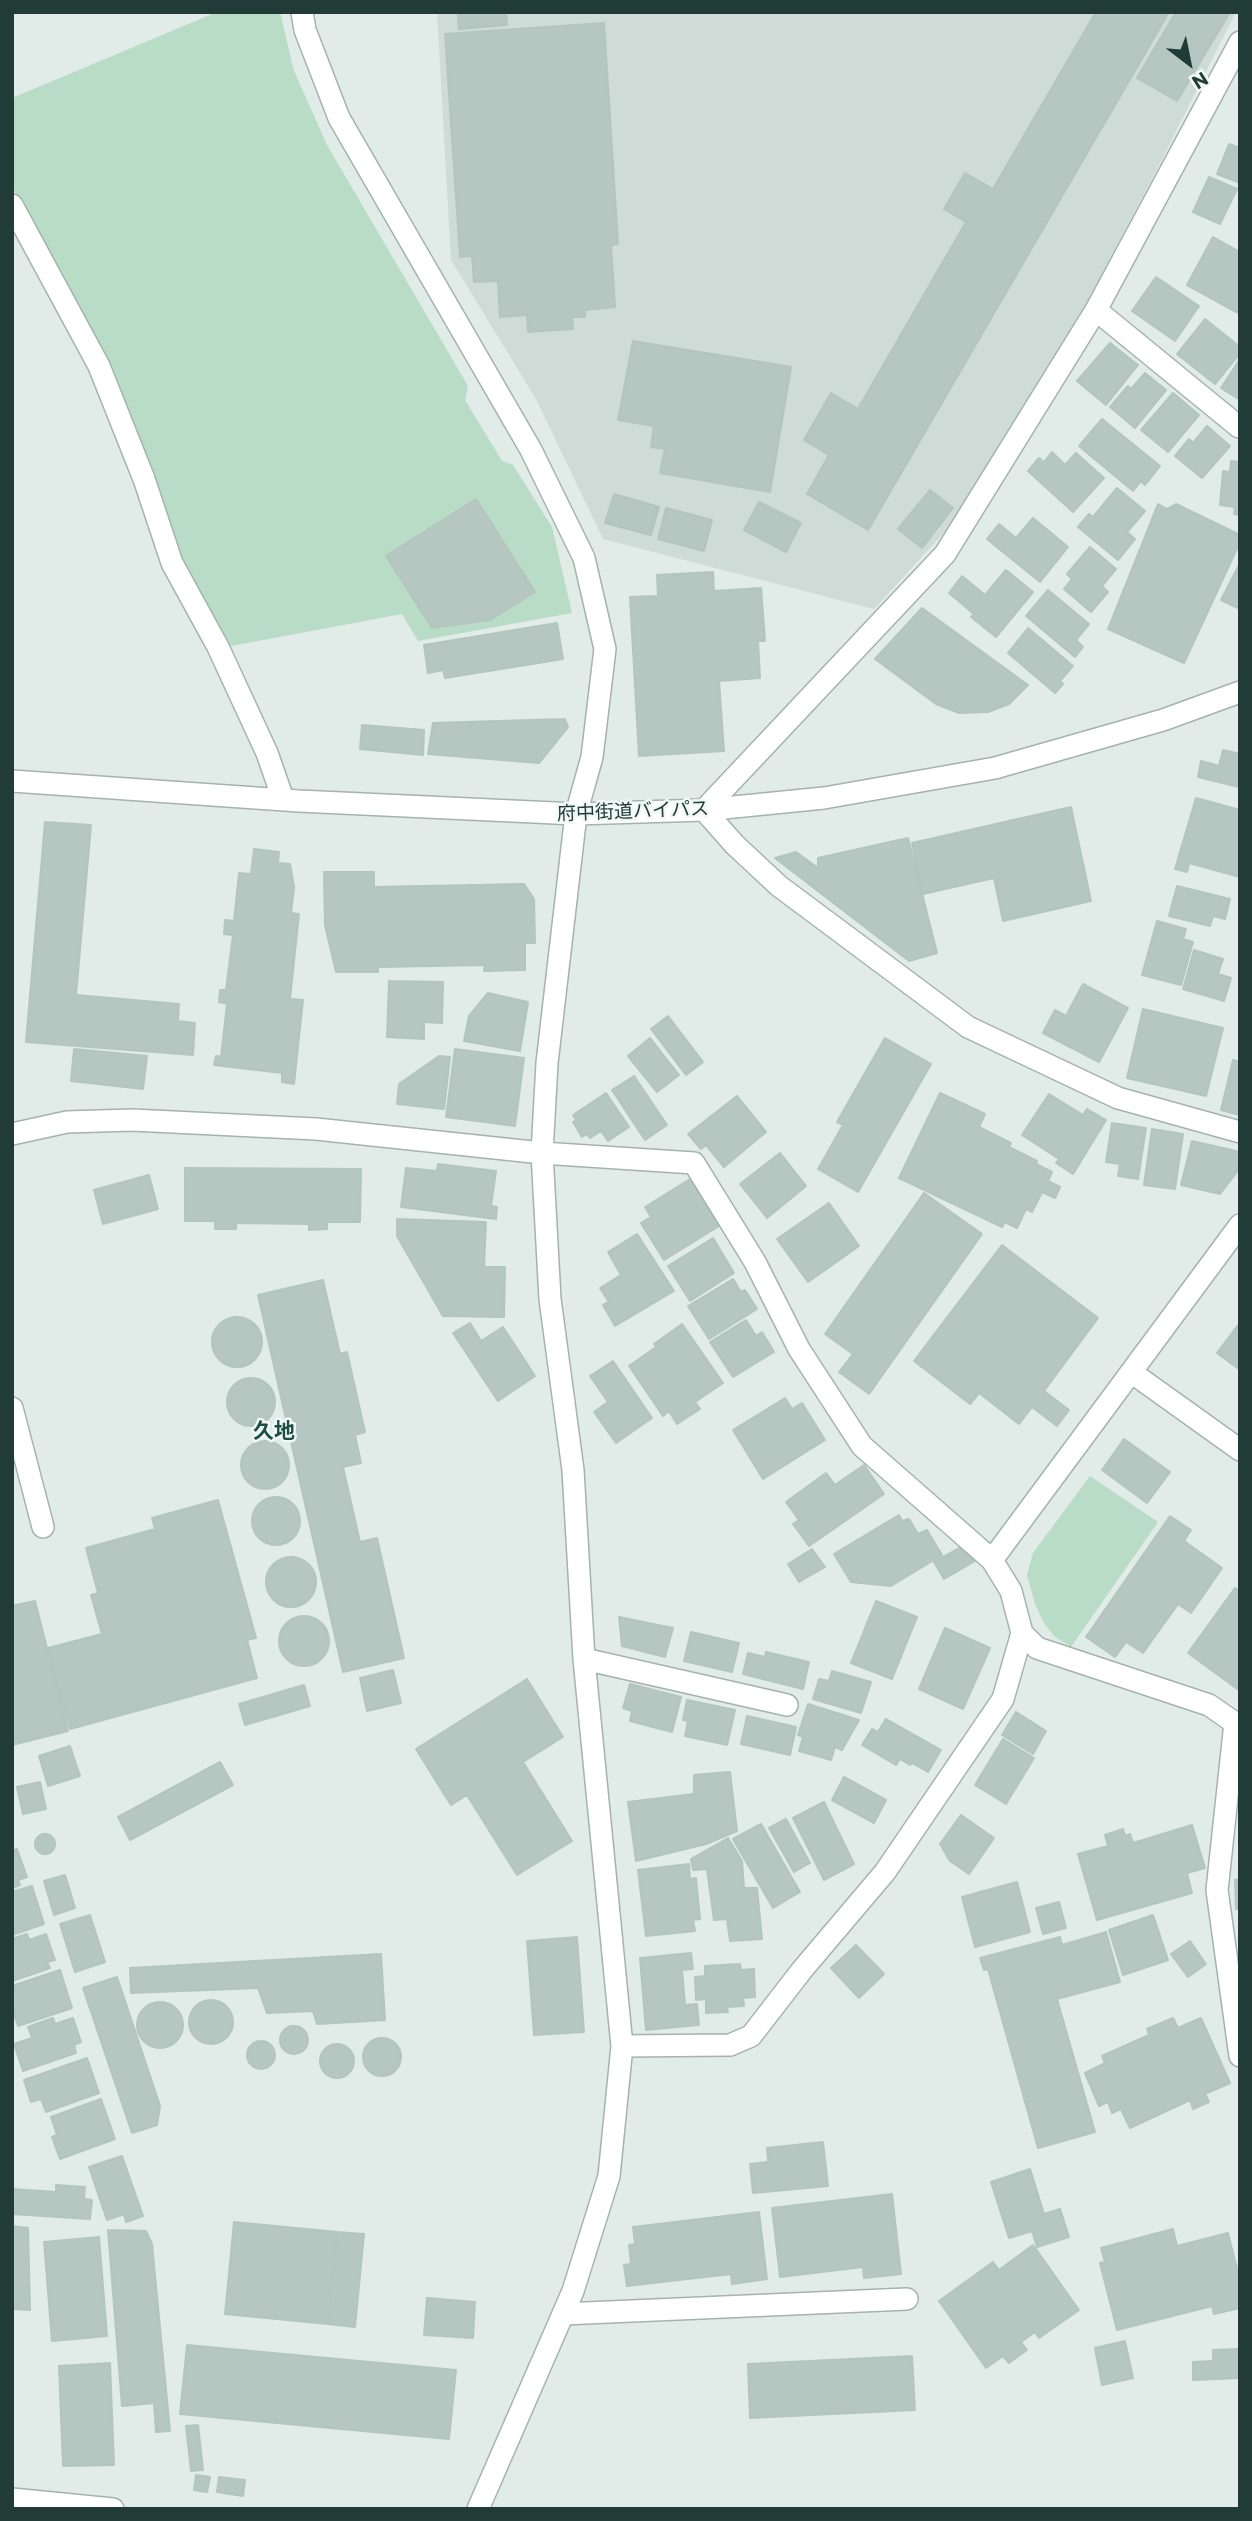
<!DOCTYPE html>
<meta charset="utf-8">
<style>
body{margin:0}
#map{position:relative;width:1252px;height:2521px;overflow:hidden;background:#e1ebe7;font-family:Commissioner,sans-serif}
canvas{display:block}
.frame{position:absolute;inset:0;border:14px solid #213c37;pointer-events:none}
.north{position:absolute;left:1154px;top:28px;width:70px;height:70px;-webkit-text-stroke:5px #f1f8f5;paint-order:stroke;rotate:148deg;font-size:19px;font-weight:700;line-height:28px;text-align:center;color:#213c37}
.north::after{content:'';display:block;margin:auto;width:24px;height:32px;background:#213c37;clip-path:polygon(50% 0,100% 100%,50% 72%,0 100%)}
</style>
<div id="map">
<canvas width="1252" height="2521"></canvas>
<div class="frame"></div>
<div class="north">N</div>
</div>
<script>
const ctx = document.querySelector('canvas').getContext('2d');
ctx.lineJoin = 'round';
function paint(path, color) { ctx.fillStyle = color; ctx.fill(path, 'evenodd'); }
const toPath = rows => new Path2D(rows.map(r => 'M' + r).join(''));
function strokePath(path, color, width, dash) { ctx.strokeStyle = color; ctx.lineWidth = width; ctx.lineCap = dash ? 'butt' : 'round'; ctx.setLineDash(dash || []); ctx.stroke(path); }
function drawText(font, color, halo, rows, align = 'center') {
  ctx.font = font + ' Commissioner,"Noto Sans JP",sans-serif'; ctx.lineWidth = 5; ctx.setLineDash([]); ctx.textBaseline = 'middle'; ctx.strokeStyle = halo; ctx.fillStyle = color; for (const [text, x, y, turn = 0] of rows) {
    ctx.save(); ctx.translate(x, y); ctx.rotate((+turn || 0) * Math.PI / 180); ctx.textAlign = isNaN(turn) ? turn : align; if (halo) ctx.strokeText(text, 0, 0); ctx.fillText(text, 0, 0); ctx.restore();
  }
}
paint(toPath([
 [437,12,1236,12,1155,173,1070,334,950,526,874,609,603,539,536,399,451,260]
]), '#cfdbd6');
paint(toPath([
 [217,12,280,12,294,71,327,145,468,386,465,400,502,461,513,465,552,527,572,613,418,641,402,614,231,646,184,562,112,366,12,187,12,98],
 [1090,1476,1158,1522,1071,1647,1054,1636,1044,1623,1035,1604,1027,1575,1033,1553]
]), '#b9dcc6');
const building = toPath([
 [458,12,506,12,507,25,459,29,458,12],
 [1096,12,1169,12,868,530,807,494,829,455,804,440,831,393,858,409,966,222,944,209,965,173,993,189,1096,12],
 [1176,12,1230,12,1177,101,1137,78,1176,12],
 [604,23,618,244,611,245,615,307,585,310,585,317,572,317,573,329,528,332,527,315,500,317,498,281,474,282,472,256,460,257,445,34,604,23],
 [1229,144,1240,148,1240,183,1217,174,1229,144],
 [1209,177,1237,189,1220,224,1193,212,1209,177],
 [1213,237,1240,252,1240,314,1187,285,1213,237],
 [1156,277,1199,306,1175,341,1132,311,1156,277],
 [1205,319,1240,347,1240,353,1215,384,1177,354,1205,319],
 [633,341,791,367,770,492,660,473,665,449,651,447,654,426,618,420,633,341],
 [1110,343,1138,365,1106,405,1077,381,1110,343],
 [1240,359,1240,400,1221,388,1240,359],
 [1145,373,1166,390,1135,428,1110,407,1128,386,1131,389,1145,373],
 [1173,393,1199,415,1168,452,1141,430,1173,393],
 [1102,419,1160,466,1145,485,1141,481,1133,491,1079,446,1102,419],
 [1207,426,1230,446,1202,478,1175,456,1189,439,1193,443,1207,426],
 [1052,452,1065,465,1076,453,1104,478,1073,512,1028,471,1039,458,1044,462,1052,452],
 [1231,461,1240,462,1240,515,1234,514,1235,507,1220,505,1223,471,1230,472,1231,461],
 [1117,488,1145,511,1127,532,1135,539,1118,560,1078,527,1089,514,1093,517,1117,488],
 [930,490,953,508,922,548,898,529,930,490],
 [614,494,659,507,651,535,605,523,614,494],
 [476,499,535,592,490,620,432,628,386,556,476,499],
 [759,502,801,523,786,552,744,530,759,502],
 [1158,504,1167,509,1176,504,1240,535,1240,542,1184,663,1108,629,1158,504],
 [666,508,712,520,704,551,658,539,666,508],
 [1033,518,1068,547,1040,582,987,539,999,524,1016,538,1033,518],
 [1090,547,1116,569,1102,586,1108,592,1091,612,1064,589,1072,579,1067,574,1090,547],
 [1240,563,1240,609,1221,600,1240,563],
 [1006,570,1033,592,996,637,971,617,974,614,949,593,962,576,985,595,1006,570],
 [713,572,714,591,761,588,765,641,758,641,760,678,719,681,724,751,639,756,630,597,658,596,657,575,713,572],
 [1048,590,1089,624,1076,640,1083,647,1075,657,1026,616,1048,590],
 [922,608,1028,685,1009,704,988,712,959,713,936,704,875,659,922,608],
 [557,623,563,659,445,678,443,670,428,673,424,645,557,623],
 [1028,628,1073,666,1060,681,1063,684,1055,693,1008,653,1028,628],
 [565,719,568,727,539,763,428,754,433,723,565,719],
 [362,725,424,730,423,755,360,749,362,725],
 [1223,750,1240,754,1239,787,1198,777,1201,761,1219,766,1223,750],
 [1196,798,1240,810,1240,877,1189,863,1187,872,1175,869,1196,798],
 [1071,807,1091,901,1003,921,994,878,923,894,912,843,1071,807],
 [45,822,91,825,76,995,179,1004,178,1021,195,1023,193,1055,26,1042,45,822],
 [908,838,937,953,909,961,775,858,796,852,818,868,818,858,908,838],
 [254,849,279,852,278,863,290,864,294,887,291,913,299,914,290,999,303,1000,294,1084,282,1082,282,1073,214,1065,216,1056,221,1057,227,1004,219,1002,220,990,226,990,233,935,224,934,225,920,234,921,239,873,251,874,254,849],
 [324,872,374,872,374,887,524,884,534,899,535,943,525,943,525,970,484,971,485,965,378,967,378,972,336,972,325,925,324,872],
 [1177,886,1230,899,1225,919,1213,916,1210,926,1169,916,1177,886],
 [1157,921,1186,929,1183,939,1193,942,1181,985,1142,975,1157,921],
 [1194,950,1223,959,1218,974,1231,978,1224,1001,1183,989,1194,950],
 [389,981,443,982,442,1023,424,1022,424,1039,387,1037,389,981],
 [1083,984,1128,1008,1099,1062,1043,1033,1055,1010,1066,1016,1083,984],
 [488,993,528,1002,520,1051,464,1041,469,1016,488,993],
 [1143,1009,1223,1028,1206,1096,1127,1078,1143,1009],
 [668,1016,703,1062,686,1075,651,1029,668,1016],
 [650,1038,679,1075,657,1092,628,1056,650,1038],
 [885,1038,931,1064,858,1192,818,1169,843,1125,837,1122,885,1038],
 [74,1049,147,1056,143,1089,71,1081,74,1049],
 [455,1049,524,1058,515,1126,446,1117,455,1049],
 [439,1056,450,1057,444,1109,397,1104,399,1084,439,1056],
 [1233,1060,1240,1062,1240,1115,1221,1110,1233,1060],
 [634,1076,667,1125,645,1140,612,1090,634,1076],
 [606,1093,629,1127,608,1141,601,1131,590,1138,587,1134,582,1137,573,1122,576,1120,573,1115,606,1093],
 [940,1093,985,1114,979,1127,1011,1143,1009,1147,1037,1161,1036,1164,1052,1172,1048,1181,1060,1187,1055,1198,1042,1192,1032,1212,1026,1209,1017,1228,1005,1222,1002,1227,899,1178,940,1093],
 [1049,1094,1083,1115,1087,1109,1106,1120,1073,1174,1056,1163,1059,1159,1022,1135,1049,1094],
 [737,1096,766,1132,724,1167,706,1145,701,1149,688,1134,737,1096],
 [1112,1123,1146,1128,1138,1179,1118,1176,1120,1164,1106,1162,1112,1123],
 [1152,1129,1183,1134,1175,1189,1144,1185,1152,1129],
 [1192,1141,1240,1152,1240,1168,1220,1194,1181,1185,1192,1141],
 [780,1153,806,1186,767,1218,740,1184,780,1153],
 [438,1164,496,1171,491,1206,497,1207,496,1219,401,1207,406,1168,437,1171,438,1164],
 [185,1168,361,1169,360,1222,327,1222,327,1229,309,1230,309,1224,236,1223,236,1229,215,1229,215,1221,185,1221,185,1168],
 [149,1175,158,1209,103,1224,94,1190,149,1175],
 [690,1179,719,1226,664,1260,641,1223,651,1217,645,1207,690,1179],
 [924,1193,982,1234,869,1394,839,1372,853,1354,825,1334,924,1193],
 [829,1203,859,1246,808,1282,777,1239,829,1203],
 [397,1219,486,1222,484,1267,505,1267,504,1317,443,1316,397,1236,397,1219],
 [637,1234,674,1291,615,1326,603,1305,609,1302,600,1288,621,1275,608,1252,637,1234],
 [713,1238,734,1273,690,1301,668,1266,713,1238],
 [1002,1245,1098,1318,1044,1391,1069,1410,1057,1426,1032,1407,1019,1424,979,1393,970,1404,914,1361,1002,1245],
 [733,1279,741,1292,745,1290,757,1309,709,1339,688,1306,733,1279],
 [323,1280,340,1354,347,1352,365,1432,355,1435,361,1463,343,1467,360,1542,377,1538,404,1658,343,1672,258,1295,323,1280],
 '212 1342a25 25 0 1 1 50 0a25 25 0 1 1-50 0Z',
 [746,1320,756,1336,762,1332,774,1352,733,1377,710,1342,746,1320],
 [470,1323,481,1341,503,1327,535,1376,498,1401,453,1333,470,1323],
 [682,1324,723,1383,695,1402,700,1409,677,1424,669,1411,663,1416,629,1366,656,1347,654,1344,682,1324],
 [1238,1325,1240,1326,1240,1370,1217,1353,1238,1325],
 [613,1361,652,1418,616,1443,594,1412,608,1402,590,1376,613,1361],
 '227 1402a24 24 0 1 1 48 0a24 24 0 1 1-48 0Z',
 [785,1398,792,1409,802,1403,825,1440,763,1479,733,1430,785,1398],
 [1124,1439,1170,1472,1147,1503,1102,1470,1124,1439],
 '241 1465a24 24 0 1 1 48 0a24 24 0 1 1-48 0Z',
 [864,1465,884,1494,809,1546,793,1524,799,1520,786,1502,826,1473,835,1485,864,1465],
 '252 1521a24 24 0 1 1 48 0a24 24 0 1 1-48 0Z',
 [218,1500,256,1638,247,1640,257,1678,70,1729,48,1648,102,1634,91,1595,98,1593,86,1548,155,1529,152,1518,218,1500],
 [899,1515,902,1521,909,1519,918,1534,927,1530,942,1555,891,1586,851,1582,834,1554,899,1515],
 [1170,1516,1191,1530,1184,1541,1222,1568,1191,1613,1178,1604,1143,1653,1126,1642,1115,1657,1086,1637,1170,1516],
 [959,1548,975,1561,944,1579,934,1562,959,1548],
 [812,1549,825,1567,799,1582,788,1564,812,1549],
 '266 1582a25 25 0 1 1 50 0a25 25 0 1 1-50 0Z',
 [1235,1588,1240,1592,1240,1691,1188,1653,1235,1588],
 [35,1601,68,1731,12,1745,12,1606,35,1601],
 [876,1601,917,1617,892,1679,851,1663,876,1601],
 '279 1641a25 25 0 1 1 50 0a25 25 0 1 1-50 0Z',
 [619,1617,673,1628,665,1657,622,1646,619,1617],
 [945,1628,990,1648,963,1709,919,1689,945,1628],
 [691,1632,739,1643,732,1672,684,1661,691,1632],
 [766,1652,809,1662,803,1689,743,1674,748,1653,765,1657,766,1652],
 [393,1670,401,1703,367,1711,360,1678,393,1670],
 [832,1671,871,1682,861,1713,813,1699,819,1679,829,1681,832,1671],
 [527,1679,563,1737,523,1762,572,1841,517,1875,467,1795,451,1805,416,1749,527,1679],
 [630,1684,681,1697,672,1732,630,1721,632,1711,623,1708,630,1684],
 [304,1685,310,1706,245,1725,239,1704,304,1685],
 [687,1700,735,1710,727,1745,685,1736,688,1721,683,1720,687,1700],
 [808,1704,859,1720,842,1750,835,1747,831,1760,799,1751,803,1737,798,1735,808,1704],
 [1016,1712,1046,1731,1033,1754,1002,1735,1016,1712],
 [747,1716,796,1727,790,1755,741,1744,747,1716],
 [886,1719,941,1750,928,1772,912,1763,910,1765,900,1759,896,1765,862,1745,872,1729,878,1732,886,1719],
 [1003,1739,1034,1758,1006,1804,975,1785,1003,1739],
 [70,1746,80,1776,48,1786,39,1756,70,1746],
 [220,1762,233,1785,130,1840,118,1817,220,1762],
 [730,1772,737,1831,706,1844,636,1861,628,1802,694,1794,694,1775,730,1772],
 [844,1777,886,1800,874,1823,832,1800,844,1777],
 [40,1782,46,1809,23,1814,17,1787,40,1782],
 [824,1802,854,1864,824,1880,793,1818,824,1802],
 [961,1815,994,1838,969,1874,950,1861,940,1844,961,1815],
 [786,1819,810,1863,794,1872,769,1828,786,1819],
 [761,1824,800,1892,773,1908,733,1839,761,1824],
 [1192,1825,1205,1868,1187,1873,1192,1893,1097,1920,1078,1854,1108,1846,1105,1835,1123,1829,1125,1836,1130,1834,1133,1843,1192,1825],
 '35 1844a10 10 0 1 1 20 0a10 10 0 1 1-20 0Z',
 [728,1838,742,1861,744,1888,757,1888,762,1939,730,1941,727,1919,714,1920,707,1869,693,1870,691,1859,728,1838],
 [17,1849,27,1877,18,1880,20,1885,12,1888,12,1851,17,1849],
 [689,1864,690,1879,696,1878,700,1919,693,1920,695,1931,646,1936,638,1870,689,1864],
 [65,1875,75,1908,54,1915,44,1881,65,1875],
 [1240,1879,1240,1909,1236,1909,1235,1880,1240,1879],
 [1017,1882,1030,1932,975,1947,962,1897,1017,1882],
 [32,1886,44,1924,12,1935,12,1892,32,1886],
 [1059,1902,1066,1928,1043,1934,1036,1908,1059,1902],
 [90,1915,105,1962,75,1972,60,1924,90,1915],
 [1153,1915,1168,1960,1123,1975,1109,1930,1153,1915],
 [1106,1932,1120,1982,1057,1999,1095,2132,1038,2148,988,1969,984,1970,980,1958,1060,1937,1062,1945,1106,1932],
 [27,1934,29,1940,46,1934,55,1960,47,1962,50,1968,12,1981,12,1939,27,1934],
 [577,1937,584,2032,534,2035,527,1941,577,1937],
 [1190,1941,1206,1964,1188,1977,1171,1954,1190,1941],
 [856,1945,884,1974,859,1998,831,1968,856,1945],
 [691,1953,693,1969,682,1970,685,2005,697,2004,699,2025,646,2030,640,1958,691,1953],
 [381,1954,385,2020,317,2024,313,2011,267,2013,258,1988,131,1993,130,1968,381,1954],
 [740,1964,741,1970,754,1969,755,1997,743,1998,744,2006,727,2007,728,2012,706,2013,706,1999,696,2000,695,1977,705,1976,705,1966,740,1964],
 [60,1970,72,2008,18,2026,12,2008,12,1986,60,1970],
 [117,1977,160,2106,157,2125,132,2133,83,1988,117,1977],
 '189 2022a22 22 0 1 1 44 0a22 22 0 1 1-44 0Z',
 '137 2025a23 23 0 1 1 46 0a23 23 0 1 1-46 0Z',
 [53,2018,55,2024,73,2018,81,2042,74,2045,76,2053,23,2071,14,2044,32,2038,28,2027,53,2018],
 [1173,2018,1178,2028,1201,2018,1230,2083,1205,2094,1209,2102,1193,2109,1190,2100,1130,2128,1121,2109,1112,2113,1108,2102,1099,2106,1085,2073,1105,2063,1102,2056,1149,2035,1147,2029,1173,2018],
 '280 2040a14 14 0 1 1 28 0a14 14 0 1 1-28 0Z',
 '363 2057a19 19 0 1 1 38 0a19 19 0 1 1-38 0Z',
 '247 2055a14 14 0 1 1 28 0a14 14 0 1 1-28 0Z',
 '320 2061a17 17 0 1 1 34 0a17 17 0 1 1-34 0Z',
 [87,2058,99,2093,46,2112,41,2099,31,2102,24,2080,87,2058],
 [101,2099,115,2139,60,2159,52,2137,57,2135,51,2117,101,2099],
 [823,2142,828,2186,753,2193,750,2164,768,2162,767,2148,823,2142],
 [122,2156,143,2216,126,2222,124,2214,107,2220,89,2167,122,2156],
 [1030,2169,1044,2214,1060,2209,1069,2237,1037,2247,1032,2231,1009,2238,991,2182,1030,2169],
 [56,2185,85,2187,84,2199,92,2200,90,2219,12,2214,12,2189,56,2192,56,2185],
 [892,2194,901,2274,864,2278,863,2267,780,2277,772,2208,892,2194],
 [759,2212,767,2279,732,2284,731,2274,627,2286,624,2265,631,2264,629,2245,635,2244,633,2227,759,2212],
 [234,2222,337,2232,328,2324,225,2314,234,2222],
 [12,2226,28,2228,30,2310,12,2309,12,2226],
 [1173,2229,1177,2246,1228,2233,1237,2269,1240,2268,1240,2308,1214,2314,1212,2306,1117,2330,1100,2263,1105,2262,1101,2248,1173,2229],
 [108,2230,146,2231,152,2244,170,2431,156,2432,154,2403,122,2406,108,2230],
 [337,2232,364,2234,355,2327,328,2324,337,2232],
 [99,2237,107,2336,52,2341,44,2242,99,2237],
 [1033,2245,1079,2310,1039,2338,1035,2332,1021,2342,1027,2350,1009,2363,1003,2356,986,2368,939,2301,993,2262,999,2270,1033,2245],
 [427,2298,475,2302,473,2338,424,2335,427,2298],
 [1125,2341,1133,2378,1102,2385,1095,2348,1125,2341],
 [187,2345,456,2370,449,2439,180,2414,187,2345],
 [1240,2349,1240,2378,1193,2380,1193,2362,1213,2361,1213,2350,1240,2349],
 [912,2356,915,2410,750,2418,748,2364,912,2356],
 [110,2363,114,2465,63,2466,59,2366,110,2363],
 [198,2425,203,2470,191,2471,186,2426,198,2425],
 [196,2475,210,2477,207,2492,194,2490,196,2475],
 [219,2477,245,2480,243,2496,217,2492,219,2477]
]);
paint(building, '#b6c6c1');
strokePath(building, '#b3c5bf', 2);
const minor = toPath([
 [302,12,305,30,339,118,531,450,584,558,605,649,592,757,576,814,547,1063,542,1153,550,1299,573,1470,584,1659,622,2046,609,2176,573,2291,478,2509],
 [1240,42,1096,310,945,554,704,810,735,845,779,886,968,1027,1118,1098,1240,1132],
 [12,205,99,366,144,479,172,563,218,647,267,753,283,799],
 [1096,310,1239,427],
 [12,781,299,801,576,814,704,810,824,798,995,768,1163,720,1240,692],
 [12,1134,67,1122,132,1120,316,1129,542,1153,694,1163,755,1262,799,1349,862,1446,992,1560,1011,1591,1022,1633,1003,1699,885,1872,802,1970,751,2036,730,2045,622,2046],
 [1131,1372,1240,1450],
 [12,1408,43,1527],
 [992,1560,1240,1225],
 [1022,1633,1037,1648,1209,1705,1235,1723,1217,1890,1240,2056],
 [584,1659,787,1705],
 [563,2314,907,2299],
 [12,2499,113,2509]
]);
strokePath(minor, '#a4b3af', 24);
strokePath(minor, '#fff', 21);
drawText('19px', '#213c37', '#f1f8f5', [
 ["府中街道バイパス",633,811,-2]
]);
drawText('bold 21px', '#1d4e46', '#f1f8f5', [
 ["久地",274,1431]
]);
</script>
